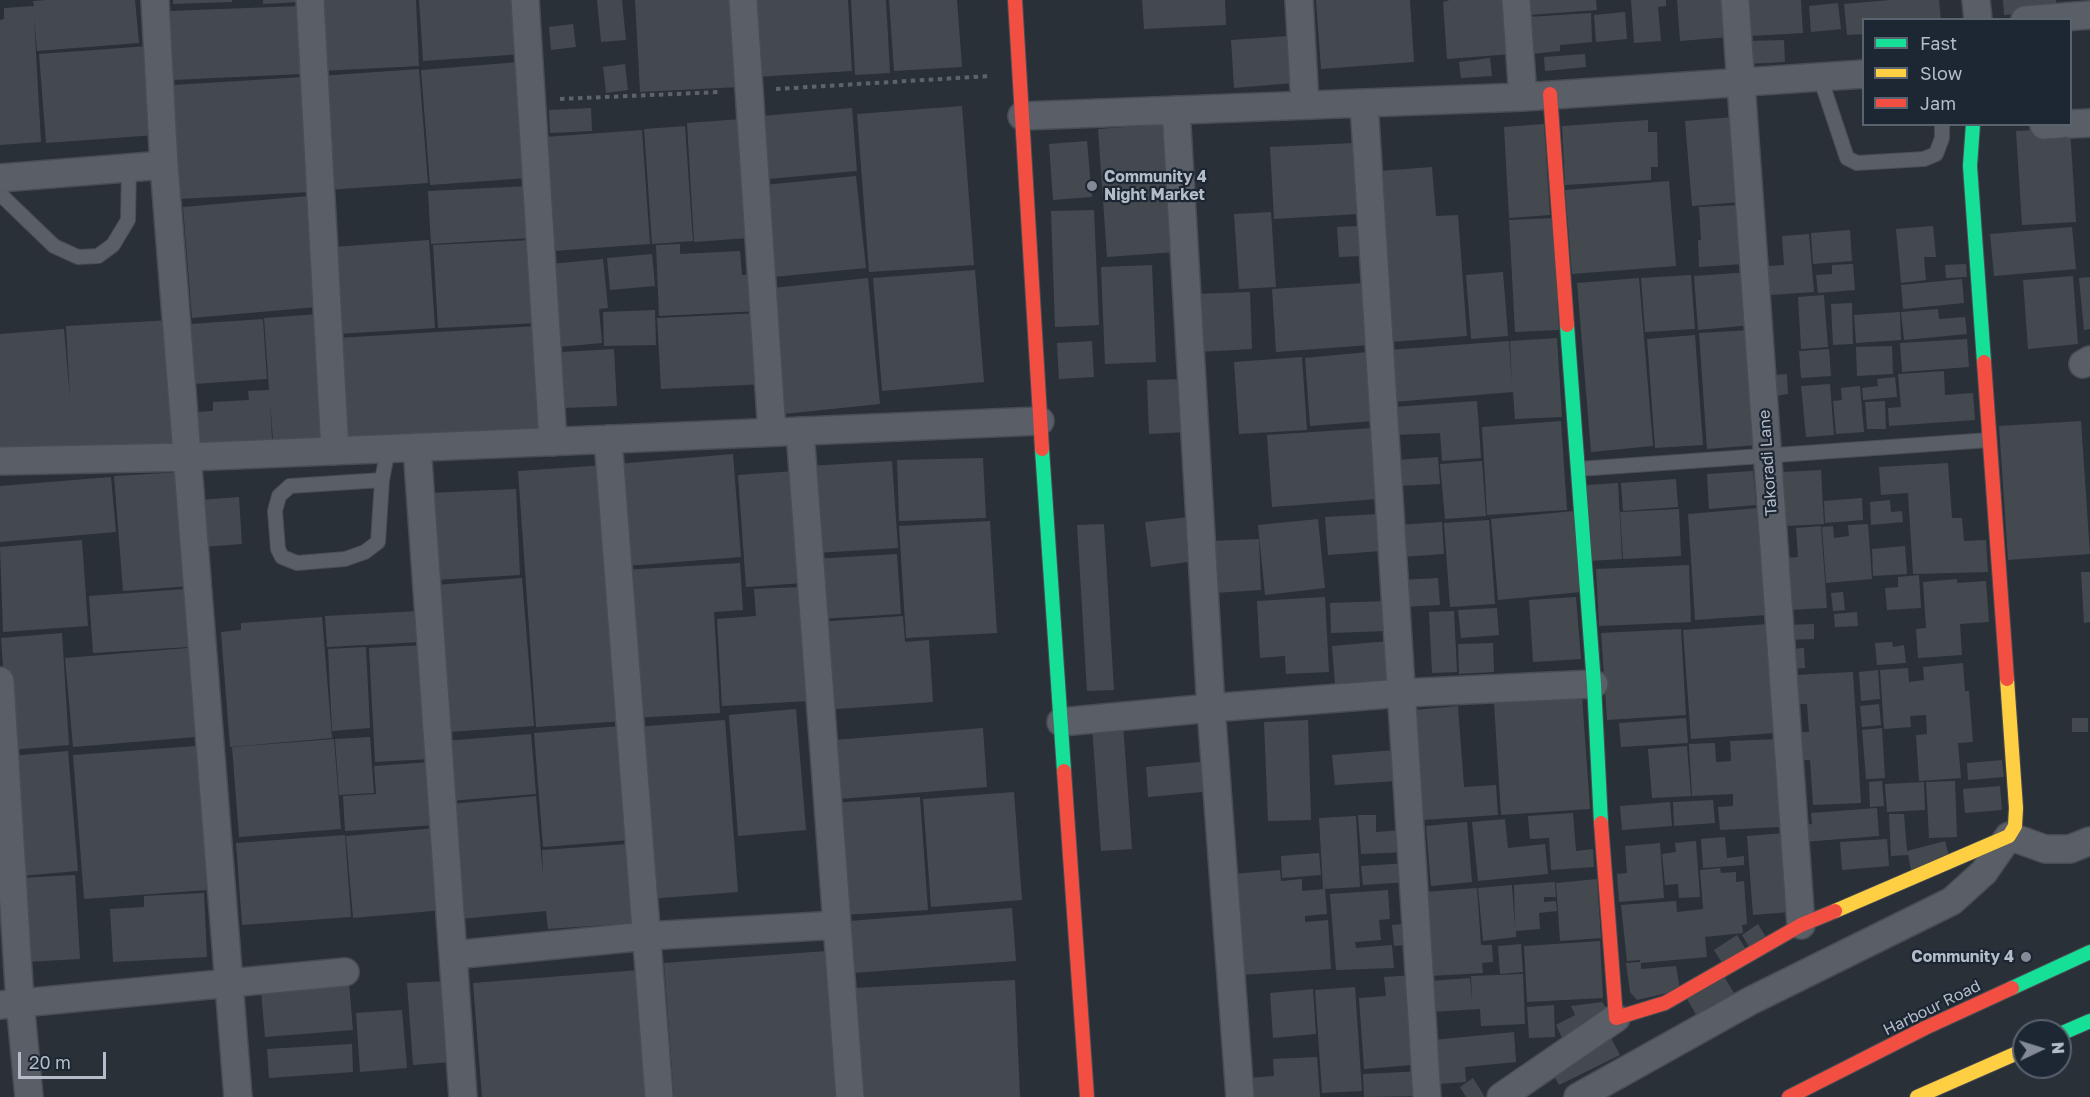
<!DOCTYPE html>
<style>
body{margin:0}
#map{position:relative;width:2090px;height:1097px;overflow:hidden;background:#2a3038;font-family:"Golos Text",sans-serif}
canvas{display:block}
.legend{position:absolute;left:1862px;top:18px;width:210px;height:108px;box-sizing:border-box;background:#1d2633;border:2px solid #59626f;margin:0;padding:8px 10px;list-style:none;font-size:18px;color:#b4bcc9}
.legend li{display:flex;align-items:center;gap:12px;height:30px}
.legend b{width:30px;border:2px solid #59626f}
.north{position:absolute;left:2012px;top:1019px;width:60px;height:60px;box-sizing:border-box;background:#1d2633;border:2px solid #59626f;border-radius:50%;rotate:86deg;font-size:16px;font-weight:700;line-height:24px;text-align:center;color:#b4bcc9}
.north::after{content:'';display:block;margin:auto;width:21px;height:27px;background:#848b96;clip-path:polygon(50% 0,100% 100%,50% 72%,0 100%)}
.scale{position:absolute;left:18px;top:1052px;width:88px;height:27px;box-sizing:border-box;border:3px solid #b4bcc9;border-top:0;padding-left:8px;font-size:18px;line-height:21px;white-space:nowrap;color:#b4bcc9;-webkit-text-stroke:4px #1d2633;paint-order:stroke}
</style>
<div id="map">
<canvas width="2090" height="1097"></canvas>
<ul class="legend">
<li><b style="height:8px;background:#16e098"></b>Fast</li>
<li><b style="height:8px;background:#ffcf43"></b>Slow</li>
<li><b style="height:8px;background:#f24e42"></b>Jam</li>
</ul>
<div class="north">N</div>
<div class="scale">20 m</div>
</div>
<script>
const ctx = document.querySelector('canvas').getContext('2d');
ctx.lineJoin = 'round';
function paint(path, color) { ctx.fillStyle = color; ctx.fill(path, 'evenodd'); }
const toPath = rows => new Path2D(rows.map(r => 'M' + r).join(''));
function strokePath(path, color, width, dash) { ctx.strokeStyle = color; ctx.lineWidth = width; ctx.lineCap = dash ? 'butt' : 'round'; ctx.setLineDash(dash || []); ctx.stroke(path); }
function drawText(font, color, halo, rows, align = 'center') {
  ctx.font = font + ' "Golos Text",sans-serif'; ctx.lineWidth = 4.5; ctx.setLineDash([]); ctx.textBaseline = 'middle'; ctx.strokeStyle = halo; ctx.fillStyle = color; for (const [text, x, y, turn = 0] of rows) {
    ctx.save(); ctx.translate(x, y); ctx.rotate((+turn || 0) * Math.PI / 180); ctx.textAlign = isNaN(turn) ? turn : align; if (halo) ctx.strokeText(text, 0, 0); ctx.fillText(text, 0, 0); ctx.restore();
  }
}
paint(toPath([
 [47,0,135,0,139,43,37,51,34,17,41,142,0,145,0,20,4,19,4,8,34,6,33,1],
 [173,0,232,0,232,2,173,4],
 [263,0,301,0,301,2,263,4],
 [317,0,416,0,419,66,321,71],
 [419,0,519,0,523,54,423,61],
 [597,0,622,0,626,40,601,42],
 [635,0,734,0,739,87,640,92],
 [750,0,848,0,852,71,755,77],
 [851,0,886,0,890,73,855,75],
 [889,0,957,0,962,67,894,71],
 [1142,0,1225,0,1226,25,1144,29],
 [1316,0,1410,0,1414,62,1321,69],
 [1450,0,1507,0,1512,54,1447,59,1443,2],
 [1529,0,1596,0,1597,10,1530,15],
 [1631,0,1666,0,1666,6,1658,7,1661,41,1634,43],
 [1677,0,1727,0,1730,37,1680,41],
 [1749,0,1801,0,1803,33,1751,36],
 [1890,0,1939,0,1941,20,1864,20,1864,34,1847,35,1844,4],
 [2003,0,2056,0,2056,11,2004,15],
 [1838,3,1841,29,1811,32,1809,6],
 [299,6,302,74,173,80,170,11],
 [1625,12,1627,39,1596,42,1594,15],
 [1591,13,1592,42,1560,45,1560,51,1531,54,1528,17],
 [573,24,576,47,551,50,549,27],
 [1289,36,1293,83,1234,88,1231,40],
 [1784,40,1785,62,1747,64,1746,41],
 [149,46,156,135,46,143,39,54],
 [1585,54,1586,67,1545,71,1544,57],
 [1490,58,1492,76,1461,78,1459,62],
 [519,62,528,178,430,185,421,70],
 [625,64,628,90,606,93,603,67],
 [419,69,428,183,327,190,319,76],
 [303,77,310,192,179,199,173,85],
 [962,106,974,265,869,272,857,114],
 [591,108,592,131,550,133,549,110],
 [852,108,857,171,768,179,762,116],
 [1734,117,1741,202,1692,206,1685,121],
 [741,119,749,238,694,242,687,123],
 [1648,120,1648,132,1657,132,1658,167,1651,167,1651,180,1565,185,1562,126],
 [1167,124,1176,252,1107,257,1098,129],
 [1544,124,1550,215,1509,218,1504,127],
 [685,126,693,241,652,244,644,129],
 [2070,128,2076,222,2022,225,2016,131],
 [642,130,650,244,553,251,545,137],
 [1087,141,1092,197,1053,200,1049,144],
 [1354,143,1358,214,1274,219,1270,147],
 [1432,167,1436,216,1458,215,1467,336,1391,342,1379,171],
 [856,176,866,268,773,277,764,185],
 [1669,181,1676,266,1572,274,1565,190],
 [530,186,532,238,431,244,428,191],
 [308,196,317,307,192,318,183,207],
 [1739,205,1744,264,1699,267,1698,240,1701,240,1699,207],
 [1094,210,1099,325,1055,327,1051,211],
 [1271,212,1276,287,1239,289,1234,214],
 [1553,218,1559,330,1515,332,1509,220],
 [1359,226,1361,256,1339,257,1337,227],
 [1933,226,1936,257,1924,257,1926,280,1901,283,1896,229],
 [2072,227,2076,269,1994,276,1990,234],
 [1850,230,1852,261,1813,264,1811,233],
 [1809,234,1814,292,1770,295,1768,266,1784,265,1782,236],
 [429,240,435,328,338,334,333,247],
 [532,240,537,323,438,328,433,245],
 [680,244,680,254,740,251,742,275,757,274,759,311,659,316,656,245],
 [652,254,655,286,610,290,607,258],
 [603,259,608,308,599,309,602,343,558,347,550,264],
 [1853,264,1855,290,1818,293,1816,275,1832,274,1832,265],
 [1966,264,1967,277,1946,278,1945,265],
 [1152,265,1156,362,1105,364,1101,267],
 [975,270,984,382,882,391,873,278],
 [1503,272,1508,336,1471,339,1466,275],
 [1749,272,1753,325,1698,330,1694,276],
 [1691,275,1695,329,1645,332,1641,278],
 [2073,276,2078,344,2028,349,2023,280],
 [2090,277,2090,329,2084,330,2079,278],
 [868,278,880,404,784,414,772,288],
 [1639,278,1653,446,1591,452,1577,283],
 [1962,279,1964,303,1903,309,1901,285],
 [1365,283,1370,345,1276,352,1272,289],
 [1250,292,1252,349,1198,352,1196,294],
 [1824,295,1828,347,1801,349,1798,297],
 [1852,303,1853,344,1833,345,1831,304],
 [1938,309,1939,319,1965,317,1967,334,1904,340,1901,312],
 [655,310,656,345,604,346,603,312],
 [1900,312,1901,340,1856,343,1854,315],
 [762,313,765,384,661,389,657,318],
 [319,314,329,436,273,440,270,401,272,439,196,443,195,412,213,411,213,402,249,400,248,391,269,390,264,318],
 [263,319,267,379,194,384,190,324],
 [172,320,179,443,0,454,0,334,64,329,70,399,66,326],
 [537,326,544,433,344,446,337,338],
 [1749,330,1757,445,1707,449,1699,333],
 [1695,335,1703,445,1655,448,1647,339],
 [1557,338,1562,417,1515,419,1513,392,1393,402,1389,350,1509,341,1512,384,1510,341],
 [1967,339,1969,367,1902,372,1900,343],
 [1092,341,1094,377,1059,379,1057,343],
 [1892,346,1893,374,1857,376,1856,347],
 [614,349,617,406,564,408,561,352],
 [1829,349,1831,376,1801,378,1799,351],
 [1368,352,1374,421,1310,426,1305,358],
 [1302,357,1307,430,1239,434,1234,362],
 [1944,371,1945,395,1973,393,1975,420,1889,426,1888,408,1901,407,1898,374],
 [1787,374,1788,394,1775,396,1773,375],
 [1895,377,1897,397,1863,400,1862,388,1878,386,1877,379],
 [1186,379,1188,432,1149,434,1147,380],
 [1830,384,1834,435,1806,437,1801,386],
 [1860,386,1864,432,1836,434,1833,401,1842,400,1841,388],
 [1477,401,1481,458,1442,461,1440,433,1395,435,1393,407],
 [1885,401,1886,429,1867,429,1865,402],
 [1561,421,1567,510,1487,515,1482,427],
 [2081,421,2090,554,2008,560,1999,426],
 [1373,428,1378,499,1272,507,1267,435],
 [733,454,741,557,626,566,617,464],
 [1438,457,1440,484,1398,486,1397,460],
 [983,458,986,518,899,521,897,460],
 [892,461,898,548,815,553,809,466],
 [1482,461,1486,516,1445,519,1440,464],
 [1948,463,1952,518,1962,518,1964,541,1986,540,1988,572,1913,574,1908,493,1881,495,1879,467],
 [606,465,624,721,536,727,518,471],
 [1821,470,1824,524,1785,526,1781,472],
 [795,471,803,583,746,587,738,475],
 [1753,471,1756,505,1709,509,1707,474],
 [183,472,191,586,123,591,114,476],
 [111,477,116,532,0,542,0,486],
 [1676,479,1678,507,1623,511,1621,483],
 [1618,483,1622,559,1590,561,1586,485],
 [516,489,520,575,435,580,430,493],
 [239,497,242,544,202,547,198,500],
 [1862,498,1863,520,1825,523,1824,501],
 [1890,500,1891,512,1902,511,1903,522,1871,525,1870,502],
 [1759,508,1767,615,1695,620,1688,514],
 [1679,509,1681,556,1623,559,1620,512],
 [1574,511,1581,592,1498,600,1491,519],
 [1378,514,1381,551,1328,555,1325,517],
 [1189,517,1195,561,1151,567,1145,522],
 [1318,519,1325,588,1265,595,1258,525],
 [1489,520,1495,604,1450,607,1444,523],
 [990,521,997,633,906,638,899,526],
 [1442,522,1444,554,1400,557,1398,525],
 [1104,524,1114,690,1087,691,1077,525],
 [1868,524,1872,579,1826,583,1822,527,1833,526,1834,538,1849,536,1848,525],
 [1821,526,1827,608,1788,610,1784,558,1798,557,1796,528],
 [1259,539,1261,590,1214,593,1211,541],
 [82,540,88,626,3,632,0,547],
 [1905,546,1907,574,1873,576,1872,549],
 [897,554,901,614,818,619,814,559],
 [740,563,743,610,714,612,720,713,633,718,623,570],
 [1689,565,1691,622,1599,626,1596,569],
 [2081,572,2090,572,2090,622,2084,623],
 [1919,575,1921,608,1887,610,1885,588,1898,587,1898,577],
 [522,578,534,726,448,732,436,585],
 [1438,578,1440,605,1402,607,1401,580],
 [1957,579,1957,583,1986,581,1989,622,1960,624,1962,655,1918,658,1916,629,1926,628,1923,582],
 [802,587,809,701,722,706,717,619,756,616,754,589],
 [185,589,189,647,93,653,89,596],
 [1843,592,1845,610,1833,611,1831,593],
 [1325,597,1329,672,1286,674,1285,656,1260,658,1257,601],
 [1576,597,1581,659,1533,662,1529,600],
 [1385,601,1387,631,1331,633,1330,603],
 [1497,608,1499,635,1461,638,1458,610],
 [420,611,421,642,327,647,325,616],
 [1454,611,1457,672,1432,673,1429,612],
 [1857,612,1858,626,1835,627,1834,614],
 [903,616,905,642,929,640,933,702,824,710,818,622],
 [322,617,332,738,230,747,221,632,241,630,241,623],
 [1768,624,1775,733,1691,739,1683,630],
 [1814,624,1814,639,1787,640,1786,625],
 [1681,629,1686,715,1607,720,1601,633],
 [62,633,69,745,9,750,1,638],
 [1389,641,1392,679,1335,684,1332,646],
 [1892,642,1893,647,1904,645,1906,663,1877,665,1875,643],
 [1493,643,1494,672,1459,674,1458,644],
 [424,645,431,759,375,762,369,648],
 [366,647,370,728,332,731,328,649],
 [188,648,196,737,73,747,65,658],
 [1804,648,1805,668,1791,669,1789,649],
 [1963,663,1965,691,1969,691,1973,742,1958,743,1961,778,1919,781,1916,735,1927,734,1926,715,1910,716,1911,727,1884,729,1880,670,1908,668,1909,682,1924,680,1923,667],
 [1878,670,1880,699,1861,701,1859,672],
 [1853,672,1861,803,1813,805,1810,760,1802,760,1801,732,1809,732,1807,704,1796,704,1795,675],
 [1582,696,1590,809,1501,815,1494,703],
 [1879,704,1881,725,1862,727,1860,706],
 [1458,706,1464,787,1496,785,1498,815,1422,820,1414,710],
 [796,709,806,830,738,836,729,715],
 [1686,718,1688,743,1621,747,1619,723],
 [2072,718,2088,718,2088,732,2072,732],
 [725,720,738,892,648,899,635,727],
 [1308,720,1311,820,1268,821,1264,722],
 [1123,724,1132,849,1101,851,1092,726],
 [621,726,630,840,543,847,534,733],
 [983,728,987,787,839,799,834,740],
 [1882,728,1885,778,1866,779,1862,730],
 [531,734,536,794,449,801,444,741],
 [370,737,374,793,339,795,335,739],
 [334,739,341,829,239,837,232,747],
 [1776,739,1780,827,1720,830,1718,807,1733,806,1733,794,1692,796,1689,744,1715,743,1716,762,1731,761,1730,741],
 [196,746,207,890,84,899,73,755],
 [1687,746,1691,796,1652,798,1648,749],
 [1395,750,1397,781,1335,785,1332,755],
 [68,751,78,871,20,876,10,756],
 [2002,760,2004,777,1968,780,1967,763],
 [1210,761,1213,791,1148,797,1146,767],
 [432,762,436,825,345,831,343,796,376,794,374,766],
 [1882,781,1884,806,1870,807,1869,782],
 [1955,781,1957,837,1929,838,1926,782],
 [1924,782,1925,810,1887,812,1885,784],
 [2000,786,2002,810,1965,813,1963,789],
 [1014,792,1022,900,931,907,923,799],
 [536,796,543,876,542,850,628,844,634,923,548,929,546,911,460,919,450,804],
 [920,797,928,910,841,915,833,803],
 [1713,800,1715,823,1674,826,1673,802],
 [1670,802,1672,826,1622,830,1620,806],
 [1877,808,1879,836,1803,842,1802,825,1812,824,1811,813],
 [1573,813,1576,851,1593,849,1594,867,1551,870,1549,838,1530,839,1528,816],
 [1889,814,1904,814,1907,851,1945,841,1950,860,1911,870,1908,855,1891,856],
 [1358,815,1376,815,1376,832,1404,830,1405,852,1361,854],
 [1356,816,1360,887,1323,889,1319,818],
 [1505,819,1508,848,1545,844,1548,874,1478,881,1472,822],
 [1467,822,1472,882,1431,886,1426,826],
 [436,828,444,910,353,918,346,836],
 [1784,833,1790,912,1753,915,1747,836],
 [345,835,351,917,242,925,236,843],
 [1725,837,1727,858,1744,856,1744,865,1703,868,1701,839],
 [1887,839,1889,866,1842,870,1840,842],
 [1696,841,1700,897,1679,898,1678,884,1665,885,1662,854,1676,852,1675,843],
 [1660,843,1664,898,1619,902,1617,874,1627,873,1625,846],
 [1319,853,1321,875,1282,878,1281,856],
 [1408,863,1409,882,1363,885,1361,866],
 [1720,868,1721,873,1736,872,1736,882,1744,881,1747,924,1742,925,1743,933,1705,937,1707,957,1641,963,1641,969,1676,966,1680,990,1637,1000,1630,992,1626,963,1640,962,1640,960,1627,961,1621,905,1676,901,1677,912,1703,909,1700,870],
 [1280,870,1281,881,1302,879,1302,891,1325,889,1327,914,1305,916,1305,922,1328,920,1331,969,1241,975,1233,874],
 [75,875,80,959,26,962,21,878],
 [1597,879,1601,938,1560,941,1556,883],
 [1555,882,1556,897,1544,897,1544,902,1556,901,1557,911,1539,913,1540,929,1516,931,1516,937,1483,941,1478,888,1512,885,1515,928,1514,885],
 [1477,888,1481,945,1492,945,1493,962,1482,963,1483,973,1430,976,1424,892],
 [1388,890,1390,919,1379,920,1381,940,1355,942,1356,948,1392,945,1394,968,1336,970,1330,894],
 [204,893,207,957,113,962,110,909,144,907,144,896],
 [1012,908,1016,961,853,973,849,921],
 [1415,923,1417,944,1394,946,1392,925],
 [1758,924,1767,939,1751,950,1742,935],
 [1737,935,1745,948,1722,963,1714,950],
 [1600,941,1603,998,1527,1002,1524,946],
 [1521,944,1523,972,1500,974,1498,946],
 [826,951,838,1097,674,1097,664,963],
 [639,970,649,1097,482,1097,473,983],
 [1523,974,1525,1024,1481,1026,1480,1009,1431,1012,1429,981,1470,978,1472,1002,1471,976],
 [1414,975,1424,1064,1364,1069,1359,998,1386,996,1384,977],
 [1723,975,1737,998,1699,1020,1686,997],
 [1015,980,1020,1097,859,1097,854,988],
 [447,981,452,1062,413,1065,407,983],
 [349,983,353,1030,265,1037,261,991],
 [1355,987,1362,1091,1322,1093,1315,990],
 [1313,989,1316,1034,1273,1038,1270,993],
 [1602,1002,1607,1009,1563,1040,1556,1025,1575,1015,1571,1006],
 [1554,1005,1555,1037,1529,1038,1527,1007],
 [402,1010,407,1068,360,1072,356,1013],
 [1514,1032,1516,1062,1465,1067,1466,1082,1438,1084,1434,1040],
 [1609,1034,1620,1055,1559,1085,1548,1065],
 [352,1044,353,1072,269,1078,267,1049],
 [1317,1057,1320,1097,1248,1097,1247,1078,1274,1076,1273,1059],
 [1424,1071,1425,1096,1364,1097,1363,1074],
 [1473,1078,1485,1097,1466,1097,1460,1087]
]), '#444950');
const lane = toPath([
 [1820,77,1847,158,1857,163,1924,159,1936,154,1942,138,1942,124],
 [0,194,54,246,78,257,98,256,113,245,128,220,129,168],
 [1578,469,1989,440],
 [382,480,290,486,279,496,275,511,278,549,282,557,297,563,345,559,365,552,378,542,382,480,388,449]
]);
const street = toPath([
 [155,0,164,165,238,1097],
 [310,0,335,451],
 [525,0,553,442],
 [743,0,772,432],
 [1299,0,1305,105],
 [1516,0,1523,97],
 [1735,0,1801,925],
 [1976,0,1978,20],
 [2025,20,2090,15],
 [1364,104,1427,1097],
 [1022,116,1523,97,1864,74],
 [2070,124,2090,123],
 [2044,125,2059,124],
 [0,178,164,165],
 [2083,364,2090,360],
 [800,431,850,1097],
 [608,439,659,1097],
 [417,447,463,1097],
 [0,461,188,457,1040,421],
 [0,681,20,1002,29,1097],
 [1061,722,1211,708,1176,110],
 [453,955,647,936,837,925],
 [0,1005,345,972],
 [1240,1097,1211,708,1402,693,1594,684],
 [1501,1097,1616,1018],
 [1578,1097,1750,1001,1952,901,1984,872,2009,836,2045,849,2070,849,2090,841]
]);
const fast = toPath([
 [1973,124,1970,166,1984,362],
 [1567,325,1594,684,1601,823],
 [1042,449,1064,771],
 [2012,988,2090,952],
 [2060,1034,2090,1021]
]);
const slow = toPath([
 [1835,911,2009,836,2015,826,2016,808,2007,679],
 [1917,1097,2024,1050]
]);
const jam = toPath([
 [1015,0,1042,449],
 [1550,94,1567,325],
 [1984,362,2007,679],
 [1064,771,1087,1097],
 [1601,823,1616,1018,1665,1003,1801,925,1835,911],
 [1789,1097,1925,1028,2012,988]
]);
strokePath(lane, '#484c53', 16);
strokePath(street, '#484c53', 30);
strokePath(fast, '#484c53', 16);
strokePath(slow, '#484c53', 16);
strokePath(jam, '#484c53', 16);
strokePath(toPath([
 [776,89,990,76],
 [560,99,720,92]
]), '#5d636a', 4, [4.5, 4.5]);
strokePath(lane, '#5a5e66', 14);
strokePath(street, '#5a5e66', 27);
strokePath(fast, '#16e098', 14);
strokePath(slow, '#ffcf43', 14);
strokePath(jam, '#f24e42', 14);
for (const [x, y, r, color] of [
 [1092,186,6,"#848b96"],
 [2026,957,6,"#848b96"]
]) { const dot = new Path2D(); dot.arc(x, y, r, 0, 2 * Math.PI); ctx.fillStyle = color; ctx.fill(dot); strokePath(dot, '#1d2633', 2); }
drawText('bold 16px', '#b4bcc9', '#1d2633', [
 ["Community 4",1104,177],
 ["Night Market",1104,195],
 ["Community 4",2014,957,"right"]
], 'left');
drawText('16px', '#b4bcc9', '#1d2633', [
 ["Takoradi Lane",1768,463,-94],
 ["Harbour Road",1932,1008,-26]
]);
</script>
